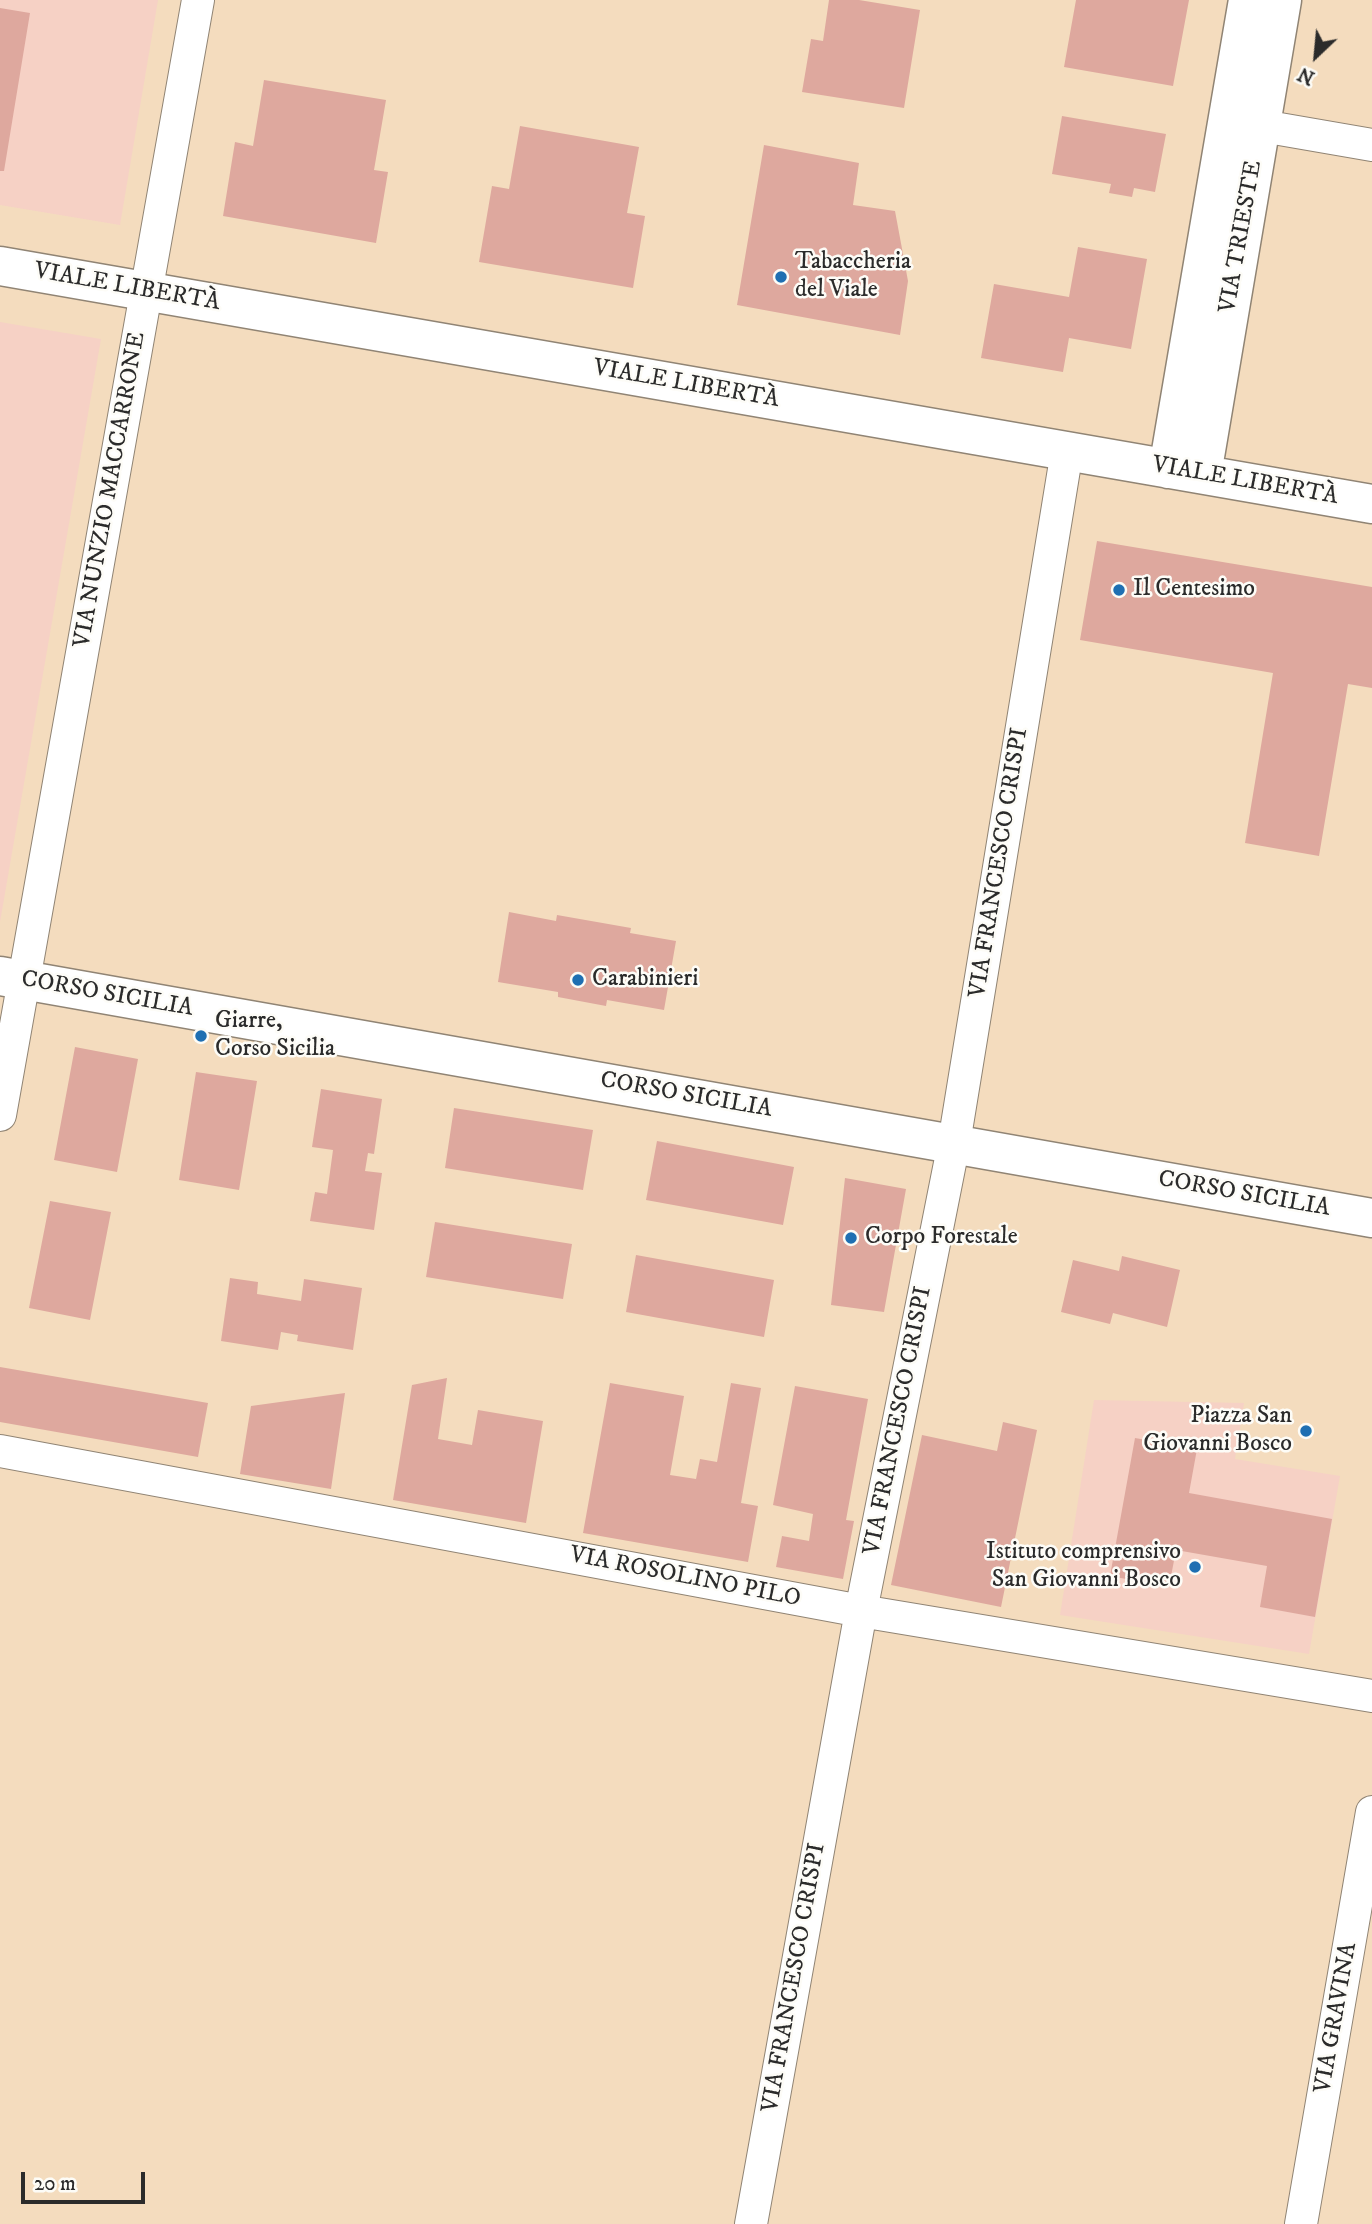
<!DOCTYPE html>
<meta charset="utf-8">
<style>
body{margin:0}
#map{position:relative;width:1372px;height:2224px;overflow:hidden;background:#f4dcbe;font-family:"IM FELL DW Pica",serif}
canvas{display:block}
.north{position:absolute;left:1281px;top:21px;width:70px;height:70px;-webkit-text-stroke:5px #fdfcf7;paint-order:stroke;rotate:206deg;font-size:19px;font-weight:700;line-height:28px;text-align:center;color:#2b2b2b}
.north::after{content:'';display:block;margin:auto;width:24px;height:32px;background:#2b2b2b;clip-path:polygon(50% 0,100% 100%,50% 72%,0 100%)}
.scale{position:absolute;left:21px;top:2172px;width:124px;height:32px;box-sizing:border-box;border:4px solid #2b2b2b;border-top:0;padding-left:9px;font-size:21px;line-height:24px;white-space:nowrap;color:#2b2b2b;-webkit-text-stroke:5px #fdfcf7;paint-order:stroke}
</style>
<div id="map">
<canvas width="1372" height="2224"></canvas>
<div class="north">N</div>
<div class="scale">20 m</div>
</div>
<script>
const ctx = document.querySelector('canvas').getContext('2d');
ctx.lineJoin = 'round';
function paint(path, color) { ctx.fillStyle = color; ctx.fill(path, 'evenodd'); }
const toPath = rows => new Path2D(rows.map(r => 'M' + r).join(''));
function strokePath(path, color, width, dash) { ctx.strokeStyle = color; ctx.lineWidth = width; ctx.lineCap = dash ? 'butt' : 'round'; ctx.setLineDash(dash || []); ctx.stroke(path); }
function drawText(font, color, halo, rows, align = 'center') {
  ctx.font = font + ' "IM FELL DW Pica",serif'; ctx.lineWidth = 5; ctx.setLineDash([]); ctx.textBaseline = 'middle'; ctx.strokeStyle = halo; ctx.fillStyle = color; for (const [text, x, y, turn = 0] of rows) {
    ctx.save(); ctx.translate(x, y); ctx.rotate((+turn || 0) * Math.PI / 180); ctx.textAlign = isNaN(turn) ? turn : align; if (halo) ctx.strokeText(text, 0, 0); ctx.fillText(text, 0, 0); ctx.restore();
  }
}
paint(toPath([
 [0,0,158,0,120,225,0,205],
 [0,322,101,339,0,922],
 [1094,1400,1244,1403,1235,1459,1340,1476,1309,1654,1060,1615]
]), '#f6d1c5');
paint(toPath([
 [829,0,859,0,920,10,904,108,802,92,811,39,823,41],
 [1076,0,1189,0,1173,86,1064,67],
 [0,8,30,13,4,171,0,171],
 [264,80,386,100,374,170,388,172,376,243,223,216,235,142,253,146],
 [1062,116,1166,134,1155,192,1134,188,1132,197,1109,193,1111,184,1052,174],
 [520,126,639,147,627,213,645,216,633,288,479,262,492,186,509,189],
 [764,145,859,163,853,205,895,211,908,281,900,335,737,305],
 [1078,247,1147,259,1131,349,1069,338,1063,372,981,358,994,284,1069,297],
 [1097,541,1372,587,1372,688,1348,684,1319,856,1245,843,1273,673,1080,640],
 [509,912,556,921,557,915,631,928,630,933,676,941,664,1010,607,1000,606,1006,558,997,558,992,498,982],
 [75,1047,138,1059,117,1172,54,1160],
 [196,1072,257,1081,239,1190,179,1180],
 [321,1089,382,1099,374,1154,368,1153,365,1171,382,1173,374,1230,310,1221,315,1192,327,1194,333,1150,312,1147],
 [454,1108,593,1130,583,1190,445,1168],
 [657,1141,794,1167,783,1225,646,1200],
 [845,1178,906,1189,884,1312,831,1305],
 [50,1201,111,1212,90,1320,29,1308],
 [435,1222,572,1244,563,1299,426,1277],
 [636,1255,774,1280,764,1337,626,1312],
 [1122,1256,1180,1270,1167,1327,1113,1313,1110,1324,1061,1312,1073,1260,1119,1271],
 [230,1278,258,1282,257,1294,301,1301,304,1279,362,1288,353,1350,297,1341,298,1335,281,1332,278,1350,221,1341],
 [0,1367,208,1403,198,1457,0,1422],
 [447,1378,438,1439,472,1445,478,1410,543,1421,526,1523,393,1500,412,1385],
 [610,1383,684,1396,670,1475,696,1479,700,1459,717,1462,731,1383,761,1388,741,1503,758,1506,748,1562,583,1533],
 [795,1386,868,1399,846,1520,854,1521,843,1579,776,1567,782,1536,809,1541,813,1514,773,1505],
 [345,1393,331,1489,240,1474,251,1406],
 [1003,1422,1037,1430,1001,1607,891,1585,922,1435,997,1451],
 [1135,1438,1197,1449,1189,1493,1332,1519,1315,1617,1260,1607,1267,1566,1176,1550,1169,1587,1110,1576]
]), '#dea89e');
const minor = toPath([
 [1239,122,1372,145],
 [0,1115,198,0],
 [0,1451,861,1611,1372,1696],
 [751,2224,861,1611,954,1143,1067,451],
 [1301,2224,1372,1812]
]);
const tertiary = toPath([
 [0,266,1372,504],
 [1168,469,1248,0],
 [1202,474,1282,0],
 [0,976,1372,1218]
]);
strokePath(minor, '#908474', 34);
strokePath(tertiary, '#908474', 41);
strokePath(minor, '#fff', 32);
strokePath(tertiary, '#fff', 38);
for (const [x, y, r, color] of [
 [781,277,7,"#1f6fb2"],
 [1119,590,7,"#1f6fb2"],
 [578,980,7,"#1f6fb2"],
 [201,1036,7,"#1f6fb2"],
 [851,1238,7,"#1f6fb2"],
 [1306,1431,7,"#1f6fb2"],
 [1195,1567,7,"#1f6fb2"]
]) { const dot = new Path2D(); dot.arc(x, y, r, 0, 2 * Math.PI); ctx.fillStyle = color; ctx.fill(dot); strokePath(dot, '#fdfcf7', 2.5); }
drawText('24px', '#2b2b2b', '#fdfcf7', [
 ["VIA TRIESTE",1242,237,-80],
 ["VIALE LIBERTÀ",127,288,10],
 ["VIALE LIBERTÀ",686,385,10],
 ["VIALE LIBERTÀ",1245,482,10],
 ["VIA NUNZIO MACCARRONE",111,490,-80],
 ["VIA FRANCESCO CRISPI",1000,863,-81],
 ["CORSO SICILIA",107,995,10],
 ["CORSO SICILIA",686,1096,10],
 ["CORSO SICILIA",1244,1195,10],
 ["VIA FRANCESCO CRISPI",899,1421,-79],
 ["VIA ROSOLINO PILO",685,1578,11],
 ["VIA FRANCESCO CRISPI",795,1978,-80],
 ["VIA GRAVINA",1337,2018,-80]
]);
drawText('24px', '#2b2b2b', '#fdfcf7', [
 ["Tabaccheria",795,263],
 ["del Viale",795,291],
 ["Il Centesimo",1133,590],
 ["Carabinieri",592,980],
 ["Giarre,",215,1022],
 ["Corso Sicilia",215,1050],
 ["Corpo Forestale",865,1238],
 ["Piazza San",1292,1417,"right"],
 ["Giovanni Bosco",1292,1445,"right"],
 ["Istituto comprensivo",1181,1553,"right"],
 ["San Giovanni Bosco",1181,1581,"right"]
], 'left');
</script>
